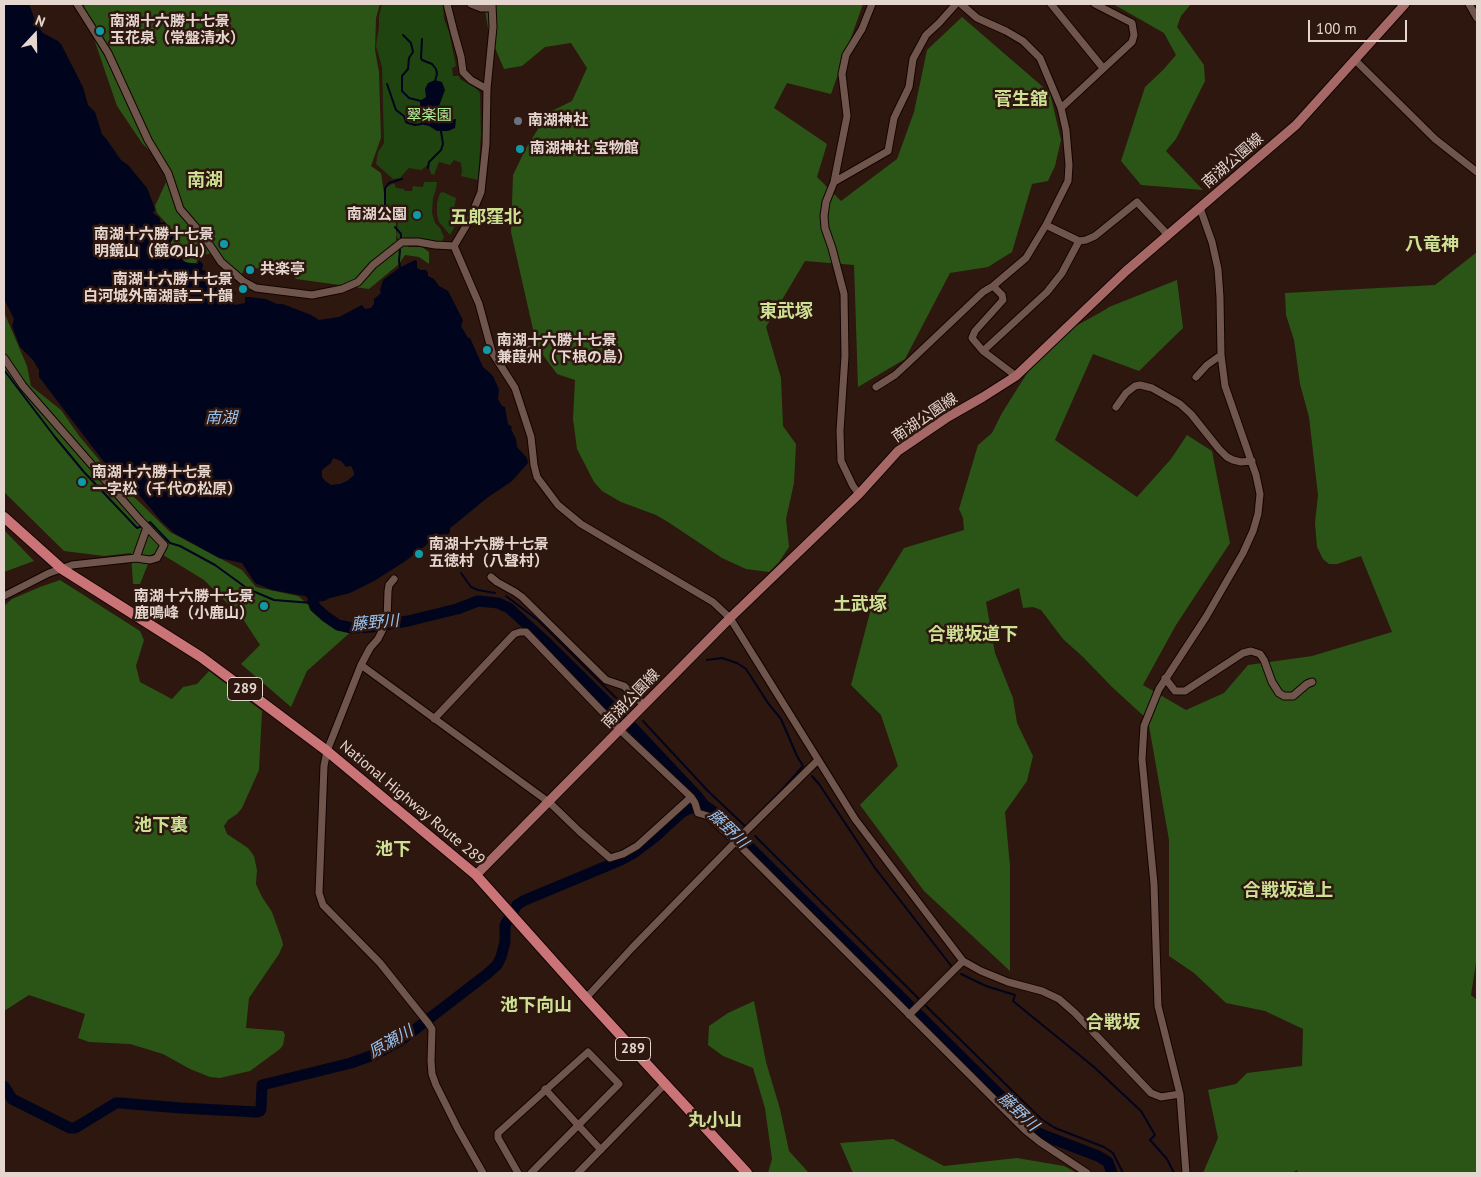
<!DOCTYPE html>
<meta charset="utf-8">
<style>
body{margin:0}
#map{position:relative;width:1481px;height:1177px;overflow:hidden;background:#2d170f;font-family:"PT Sans",sans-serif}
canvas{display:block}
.frame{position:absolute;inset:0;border:5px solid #e6d6d0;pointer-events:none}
.north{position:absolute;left:10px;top:10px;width:50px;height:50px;-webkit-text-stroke:4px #2d170f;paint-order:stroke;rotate:21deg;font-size:14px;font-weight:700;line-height:20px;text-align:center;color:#e6d6d0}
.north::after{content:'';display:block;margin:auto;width:18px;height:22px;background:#e6d6d0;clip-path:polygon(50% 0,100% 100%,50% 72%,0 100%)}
.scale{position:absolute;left:1308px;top:20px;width:99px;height:22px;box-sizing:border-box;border:2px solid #e6d6d0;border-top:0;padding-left:6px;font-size:15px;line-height:18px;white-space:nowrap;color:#e6d6d0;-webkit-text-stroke:4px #2d170f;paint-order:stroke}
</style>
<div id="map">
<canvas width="1481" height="1177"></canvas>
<div class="frame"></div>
<div class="north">N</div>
<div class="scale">100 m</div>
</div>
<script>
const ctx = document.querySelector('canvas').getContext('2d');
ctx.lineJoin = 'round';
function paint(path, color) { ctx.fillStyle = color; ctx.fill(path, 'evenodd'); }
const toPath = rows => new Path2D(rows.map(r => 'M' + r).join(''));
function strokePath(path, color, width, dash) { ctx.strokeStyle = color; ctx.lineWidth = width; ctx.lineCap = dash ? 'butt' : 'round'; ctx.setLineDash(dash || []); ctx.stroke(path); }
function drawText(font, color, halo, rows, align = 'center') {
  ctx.font = font + ' "PT Sans","Noto Sans JP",sans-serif'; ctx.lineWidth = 5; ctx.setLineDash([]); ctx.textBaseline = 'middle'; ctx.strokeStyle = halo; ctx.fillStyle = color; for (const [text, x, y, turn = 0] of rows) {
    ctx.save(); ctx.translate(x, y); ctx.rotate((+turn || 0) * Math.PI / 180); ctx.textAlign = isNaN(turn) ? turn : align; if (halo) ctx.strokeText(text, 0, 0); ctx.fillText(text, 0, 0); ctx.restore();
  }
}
paint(toPath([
 [382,4,443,4,444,19,449,32,456,66,452,68,453,76,459,76,460,79,477,89,480,93,481,134,478,180,461,176,462,171,461,163,454,160,450,165,439,162,434,175,431,174,428,165,421,170,409,168,406,171,400,178,393,179,376,164,378,152,384,143,382,67,376,46,379,27,379,16],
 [424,182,437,182,436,189,433,198,432,213,435,223,440,228,444,237,441,244,408,239,398,240,396,235,398,223,386,205,385,191,387,187,394,183,396,188,404,189,405,191,412,191,413,186,423,187],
 [443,192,456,198,454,209,456,224,450,235,439,222,437,215,437,203,440,193]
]), '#1f440f');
paint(toPath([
 [86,4,380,4,376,18,375,50,379,72,381,138,371,166,381,173,386,206,396,223,396,240,409,247,422,247,429,252,429,264,419,257,405,255,399,264,369,289,296,279,291,273,264,268,259,269,246,265,242,274,232,271,217,252,199,256,196,263,188,263,183,260,185,250,177,252,171,251,171,241,176,234,157,213,155,206,166,182,160,162,142,143,117,106,83,7],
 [484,4,863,4,831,94,787,83,774,108,827,144,817,177,841,201,897,159,914,112,927,50,962,17,1050,93,1061,140,1055,166,1048,181,1032,184,1012,252,988,267,950,273,905,359,858,387,854,265,805,261,766,327,781,378,783,426,796,444,794,483,786,519,789,547,779,562,769,572,746,569,722,558,668,522,656,515,621,502,602,491,594,482,577,449,573,419,575,380,557,374,537,347,511,232,513,175,526,148,548,113,572,101,587,68,571,43,545,47,522,66,504,69,489,34],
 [1113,4,1191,4,1181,16,1177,27,1204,65,1205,81,1176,139,1166,151,1203,190,1141,185,1121,161,1145,87,1163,70,1176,55,1164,33],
 [1477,252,1477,956,1471,995,1477,1000,1477,1173,1298,1173,1297,1170,1292,1173,1203,1173,1218,1138,1208,1090,1236,1084,1247,1073,1302,1066,1303,1029,1265,1011,1226,1003,1194,973,1169,956,1169,840,1148,720,1112,687,1083,657,1063,639,1041,610,1033,607,1023,608,1019,588,986,602,995,653,1013,698,1017,723,1033,756,1027,781,1005,812,1010,866,1010,971,924,891,860,805,898,766,881,715,851,685,874,597,904,548,964,530,963,518,959,509,978,445,992,433,1002,413,1039,354,1054,338,1103,311,1109,307,1177,280,1183,328,1139,371,1093,354,1055,440,1137,497,1171,459,1187,435,1212,451,1230,543,1176,625,1143,685,1186,710,1224,693,1248,665,1312,656,1392,632,1361,556,1337,564,1329,564,1323,559,1317,547,1315,523,1318,495,1309,417,1300,384,1294,340,1286,315,1285,293,1435,285],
 [4,312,27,366,31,386,61,410,80,437,101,462,131,494,170,532,242,570,256,587,298,596,323,617,354,629,307,671,291,707,241,664,260,645,243,619,204,580,160,553,152,554,140,584,133,584,131,553,104,556,64,551,4,492],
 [4,530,34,561,4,572],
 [60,580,140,631,144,640,136,666,140,682,172,699,183,687,197,684,209,671,262,711,259,770,242,808,237,814,228,820,224,826,227,834,248,848,254,856,257,870,256,884,262,897,272,912,282,940,283,945,279,954,249,998,246,1028,283,1031,285,1035,283,1045,280,1049,250,1071,220,1078,210,1077,190,1069,163,1054,130,1044,89,1042,78,1038,85,1014,29,995,4,1011,4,606,12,599,40,587],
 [754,1001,766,1062,780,1109,789,1151,808,1172,807,1173,768,1173,772,1159,765,1108,753,1068,723,1056,708,1045,709,1026,728,1013],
 [893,1139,944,1166,1017,1158,1064,1166,1077,1173,853,1173,840,1143]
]), '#2a5517');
paint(toPath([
 [8,4,29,4,37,25,43,33,58,41,61,44,83,87,88,105,95,112,102,134,107,140,121,160,128,165,147,188,154,206,155,210,153,213,160,218,160,220,161,223,164,222,167,225,168,231,174,232,176,234,169,245,170,251,173,253,184,251,181,257,184,262,198,264,199,260,203,264,202,270,211,272,217,278,215,284,217,288,229,293,233,290,236,293,234,296,229,298,235,305,245,303,245,297,250,297,266,299,277,304,283,304,311,315,319,320,339,317,362,305,365,309,371,308,374,304,374,299,381,293,380,290,383,280,399,268,415,260,417,261,417,268,421,270,426,270,428,273,428,276,434,279,439,286,448,291,463,320,461,326,468,338,470,338,483,367,493,376,498,387,499,390,498,399,502,406,505,407,508,424,512,427,511,429,516,439,517,447,527,458,528,463,512,481,487,498,454,525,450,528,450,532,447,535,443,534,437,537,404,562,374,581,350,593,330,598,324,601,315,602,305,596,272,590,255,583,242,563,219,558,174,533,162,522,140,496,122,482,104,462,39,377,39,370,33,360,20,347,12,326,14,319,4,299,4,7],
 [333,458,341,461,346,467,351,466,354,472,354,475,347,481,340,484,331,485,325,481,322,477,322,470,331,463],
 [435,80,442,82,445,90,439,106,441,109,445,111,447,115,450,116,450,120,456,119,455,128,448,131,437,131,429,126,420,124,424,117,420,107,420,101,426,97,425,89,428,83]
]), '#00051d');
strokePath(toPath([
 [403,35,411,43,413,52,409,58,408,69,402,76,402,91,409,98,421,101],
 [422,39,421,58,422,60,432,64,436,69,437,74,435,81],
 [387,84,396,110,404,116,406,122,408,123,415,125,421,124],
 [428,168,429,162,441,150,443,144,441,131],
 [391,216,385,208,385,188,389,183,402,179],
 [395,227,401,234,401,237],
 [400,267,399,261,400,250],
 [4,370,55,437,84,472,137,528,142,526],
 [147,524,150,522,170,543,180,546,215,565,248,589,274,600,312,603,315,607],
 [447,552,458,568],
 [461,573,471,587,478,590,495,593],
 [506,596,539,621,615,697,629,706],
 [707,660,722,658,737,663,746,669,768,703,781,719,797,756,803,766,781,791,746,826],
 [643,721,707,790,746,827],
 [812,776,819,784,875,868,952,967],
 [755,836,920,1000],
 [961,974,986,986,1015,995,1013,1001,1094,1067,1141,1111,1155,1135,1150,1140,1167,1159,1174,1173],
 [925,1005,1041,1119,1055,1128,1104,1147,1113,1153,1123,1173]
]), '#00051d', 2);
strokePath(toPath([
 [313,587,313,601,315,607,325,616,338,625,352,628,371,627,408,621,457,609,478,601,498,603,509,608,545,641,635,730,698,797,704,805,714,812,1038,1133,1098,1156,1108,1162,1112,1173],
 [4,1086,12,1099,70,1128,75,1128,116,1103,120,1103,181,1108,257,1112,260,1111,261,1109,262,1085,351,1063,376,1054,400,1041,487,974,497,965,501,957,505,942,505,925,517,905,523,901,621,860,634,853,655,837,681,813,688,809,704,805]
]), '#00051d', 11);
const minor = toPath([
 [77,4,108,53,148,140,168,173,180,209,205,238,221,262,243,281,256,288,312,295,342,289,358,282,373,265,402,242,418,242,435,245,454,246,479,304,492,352,515,388,531,437,534,465,537,477,558,505,581,524,713,602,730,618,855,819,963,961,981,971,1008,982,1042,991,1059,999,1075,1013,1151,1093,1161,1097,1180,1094],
 [447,4,454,32,461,57,463,72,471,80,487,89],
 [471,4,481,8,492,8],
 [1051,4,1103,68],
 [1469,4,1477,18],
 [1355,60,1435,139,1477,172],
 [1061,108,1132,42,1134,35,1132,23,1095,4],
 [834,182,888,151,894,118,909,87,913,59,926,35,939,23,956,4],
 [1046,225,1079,241,1086,240,1095,236,1137,202,1168,235],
 [454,246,469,221,481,192,486,144,487,89,493,27,492,4],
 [993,286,1002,295,1003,300,975,331,972,338,983,351,1016,376],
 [983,351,1047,292,1062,273,1079,241],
 [504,355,518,350,529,349],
 [4,358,23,386,140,520,164,545,157,558,150,560,136,558,72,565,49,573,4,596],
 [1196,377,1207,365,1221,355],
 [876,387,895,375,907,364,983,292,993,286,1026,258,1046,225,1068,181,1069,165,1066,130,1061,108,1040,58,1023,41,1006,31,977,18,961,4],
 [1116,407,1126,393,1135,386,1140,385,1152,388,1180,404,1191,414,1219,449,1227,457,1233,460,1241,462,1252,461],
 [859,494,853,486,841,461,840,431,845,356,844,294,832,248,825,228,824,216,826,202,834,182,847,116,842,74,846,55,862,29,872,4],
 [136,558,147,527],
 [491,577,497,582,515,592,522,597,606,680,624,686,644,705],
 [394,579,389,585,388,591,387,621,378,639,370,648,361,665,327,751,324,766,319,893,323,905,380,963,428,1023,432,1029,431,1061,432,1074,436,1085,458,1129,483,1173],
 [361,665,550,803,579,831,610,858,623,854,637,846,691,797],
 [1165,678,1175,691,1185,691,1243,653,1251,651,1260,654,1264,660,1272,682,1279,693,1284,696,1293,696,1307,684,1312,682],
 [434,719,514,634,520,632,526,632,620,730,691,797,695,803,698,813,708,816,736,842,1025,1130,1040,1142,1087,1173],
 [586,998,632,948,744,833,818,760],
 [909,1015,963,961],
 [545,1089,601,1150],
 [518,1173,498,1138,498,1133,588,1052,619,1084,531,1173],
 [578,1173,665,1084],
 [1186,1173,1180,1094,1158,1006,1154,884,1142,759,1144,726,1159,689,1206,617,1243,553,1253,531,1258,514,1260,494,1256,475,1225,386,1221,355,1220,297,1218,269,1212,242,1200,208]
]);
const major = toPath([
 [476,875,730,618,859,494,898,451,948,417,983,397,1016,376,1126,271,1296,125,1405,4]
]);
const highway = toPath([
 [4,517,62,569,201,657,267,706,327,751,476,875,586,998,747,1173]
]);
strokePath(minor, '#140300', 9);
strokePath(major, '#140300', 11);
strokePath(highway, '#140300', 12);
strokePath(minor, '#70554c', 7);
strokePath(major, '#a66866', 9);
strokePath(highway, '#ca7478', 10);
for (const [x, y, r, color] of [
 [100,31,5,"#0f9aa8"],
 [518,121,5,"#6b7280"],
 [520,149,5,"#0f9aa8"],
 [417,215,5,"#0f9aa8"],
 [224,244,5,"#0f9aa8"],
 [250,270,5,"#0f9aa8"],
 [243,289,5,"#0f9aa8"],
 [487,350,5,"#0f9aa8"],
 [82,482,5,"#0f9aa8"],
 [419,554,5,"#0f9aa8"],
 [264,606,5,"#0f9aa8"]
]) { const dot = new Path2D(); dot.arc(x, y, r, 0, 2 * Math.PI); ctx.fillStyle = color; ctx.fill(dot); strokePath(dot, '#2d170f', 2); }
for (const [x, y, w] of [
 [245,689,35],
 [633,1049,35]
]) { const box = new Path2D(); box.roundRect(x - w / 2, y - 11.5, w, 23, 4); ctx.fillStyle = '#2d170f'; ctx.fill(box); strokePath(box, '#e6d6d0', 1); }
drawText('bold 14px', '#e6d6d0', null, [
 ["289",245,689],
 ["289",633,1049]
]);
drawText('bold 15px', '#e6d6d0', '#2d170f', [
 ["南湖十六勝十七景",110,22],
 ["玉花泉（常盤清水）",110,39],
 ["南湖神社",528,121],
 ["南湖神社 宝物館",530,149],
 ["南湖公園",407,215,"right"],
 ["南湖十六勝十七景",214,235,"right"],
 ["明鏡山（鏡の山）",214,252,"right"],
 ["共楽亭",260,270],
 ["南湖十六勝十七景",233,280,"right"],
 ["白河城外南湖詩二十韻",233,297,"right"],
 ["南湖十六勝十七景",497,341],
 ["兼葭州（下根の島）",497,358],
 ["南湖十六勝十七景",92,473],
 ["一字松（千代の松原）",92,490],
 ["南湖十六勝十七景",429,545],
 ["五徳村（八聲村）",429,562],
 ["南湖十六勝十七景",254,597,"right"],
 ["鹿鳴峰（小鹿山）",254,614,"right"]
], 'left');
drawText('15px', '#b0f099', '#2d170f', [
 ["翠楽園",429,116]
]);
drawText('15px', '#e6d6d0', '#2d170f', [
 ["南湖公園線",1233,161,-41],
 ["南湖公園線",925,418,-34],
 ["南湖公園線",631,699,-46],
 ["National Highway Route 289",412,803,40]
]);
drawText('italic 16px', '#99c4f2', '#2d170f', [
 ["南湖",221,418],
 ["藤野川",375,623,-5],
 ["藤野川",728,829,44],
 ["原瀬川",391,1042,-30],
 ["藤野川",1018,1112,43]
]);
drawText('bold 18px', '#cde094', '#2d170f', [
 ["菅生舘",1021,100],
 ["南湖",205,181],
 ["五郎窪北",486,218],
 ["八竜神",1432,245],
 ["東武塚",786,312],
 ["土武塚",860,605],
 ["合戦坂道下",973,635],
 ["池下裏",161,826],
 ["池下",393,850],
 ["合戦坂道上",1288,891],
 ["池下向山",536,1006],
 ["合戦坂",1113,1023],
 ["丸小山",715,1121]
]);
</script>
